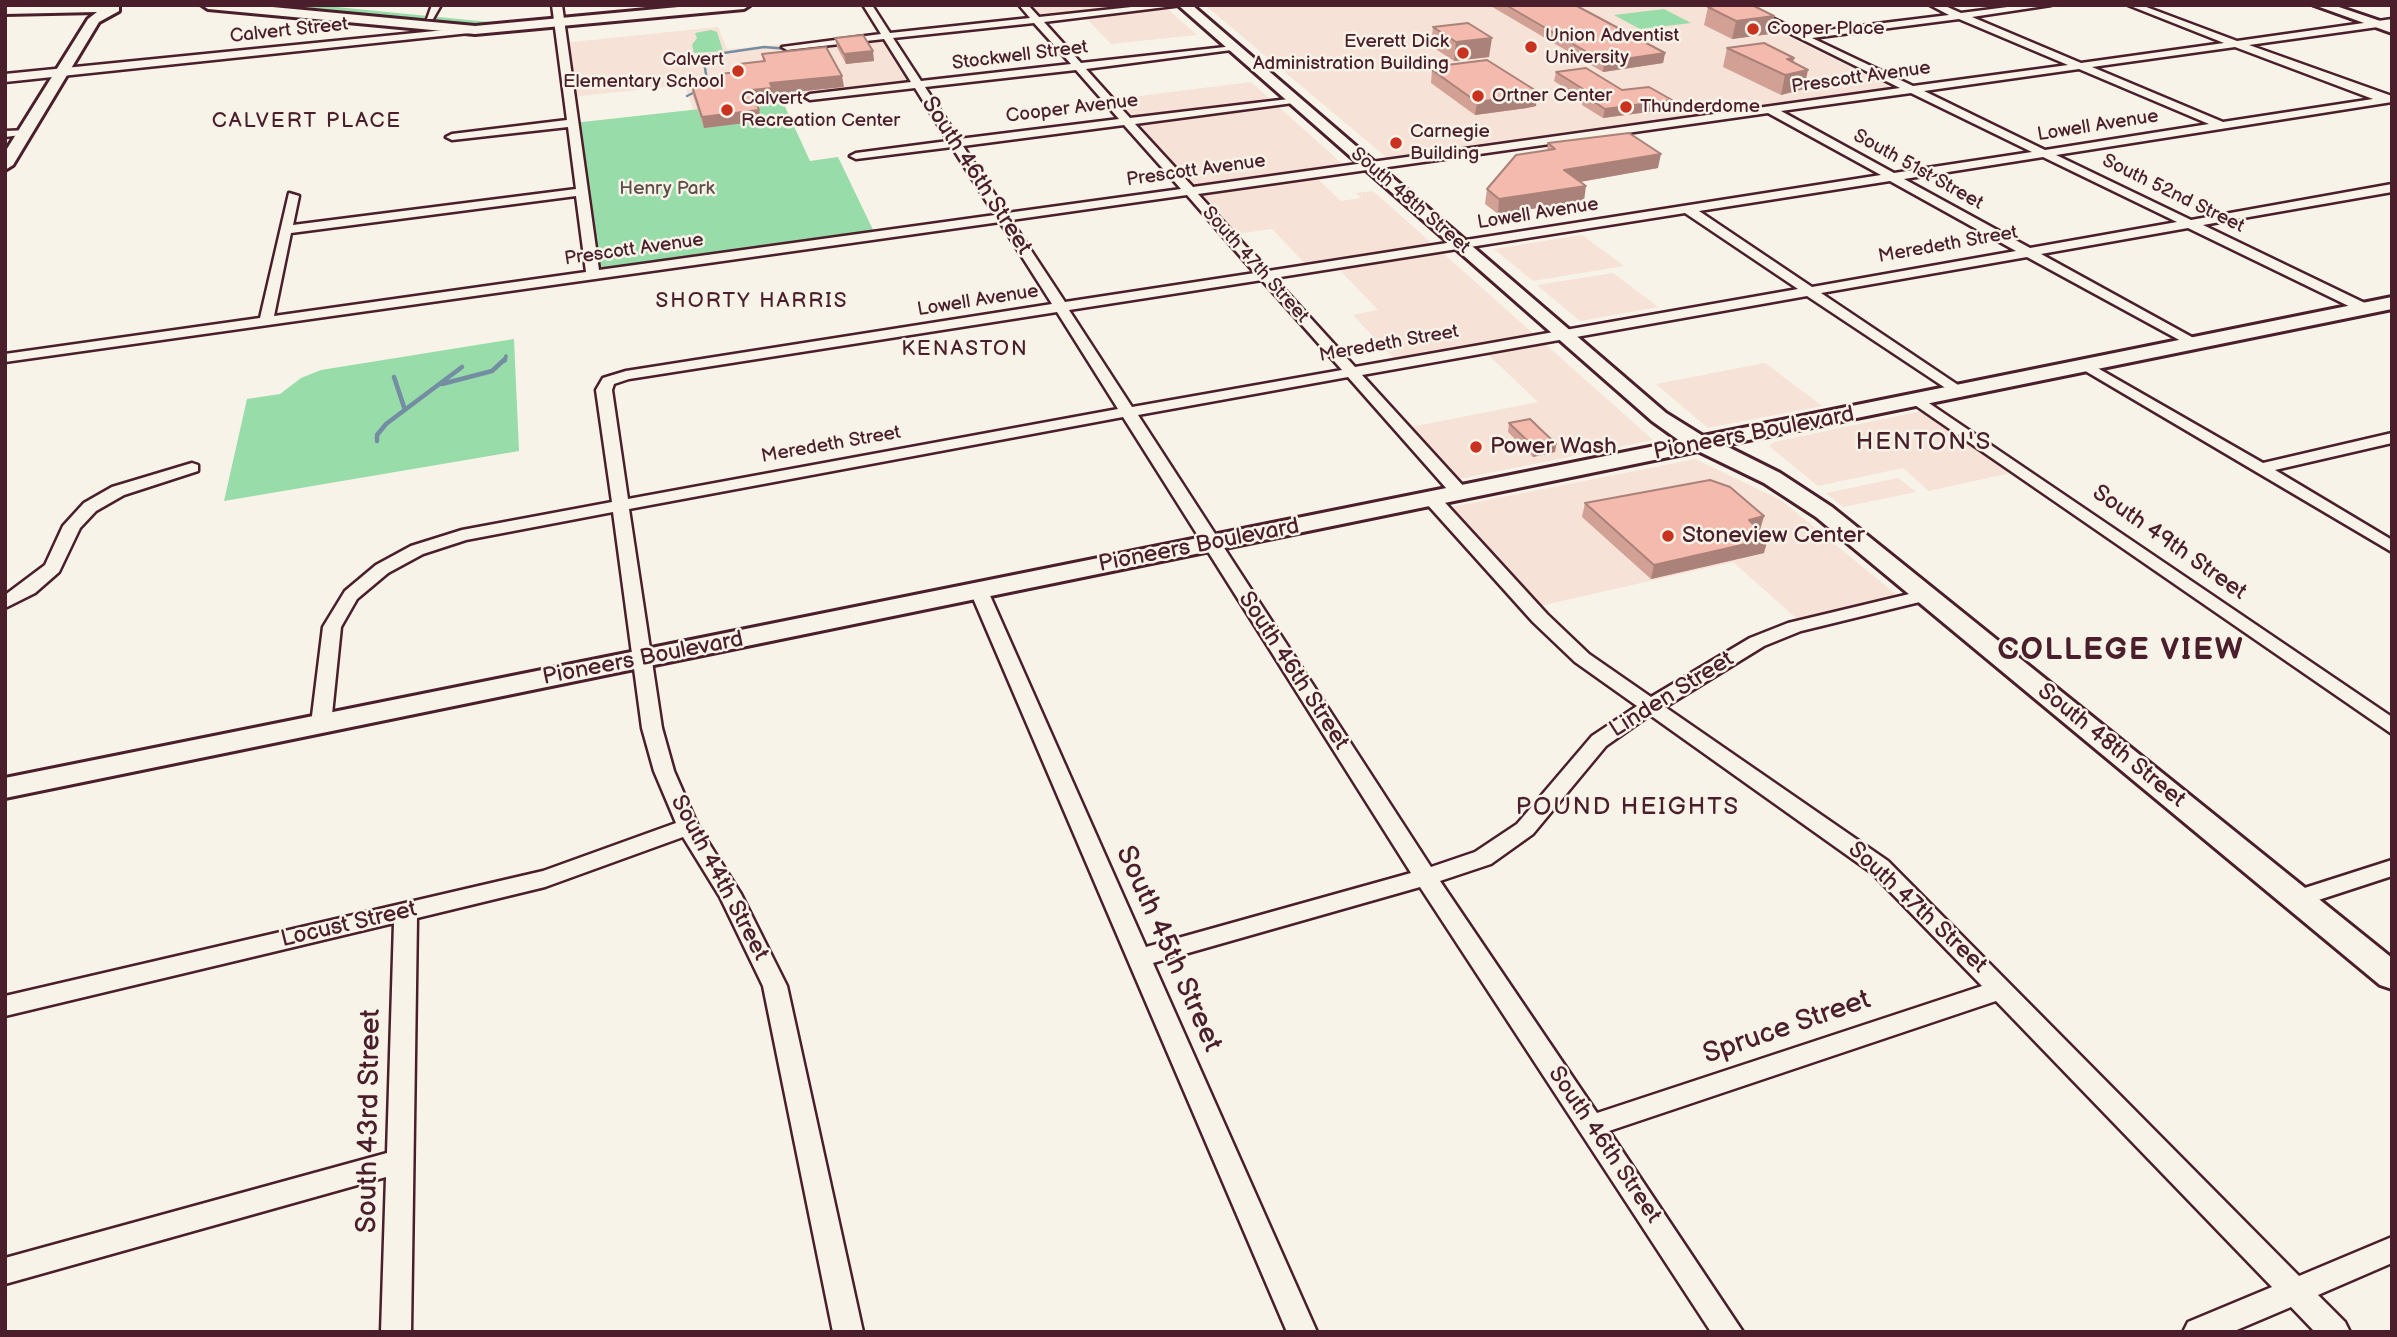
<!DOCTYPE html>
<style>
body{margin:0}
#map{position:relative;width:2397px;height:1337px;overflow:hidden;background:#f7f3e8;font-family:"Balsamiq Sans",sans-serif}
canvas{display:block}
.frame{position:absolute;inset:0;border:7px solid #4a1f2b;pointer-events:none}
</style>
<div id="map">
<canvas width="2397" height="1337"></canvas>
<div class="frame"></div>
</div>
<script>
const ctx = document.querySelector('canvas').getContext('2d');
ctx.lineJoin = 'round';
function paint(path, color) { ctx.fillStyle = color; ctx.fill(path, 'evenodd'); }
const toPath = rows => new Path2D(rows.map(r => 'M' + r).join(''));
function strokePath(path, color, width, dash) { ctx.strokeStyle = color; ctx.lineWidth = width; ctx.lineCap = dash ? 'butt' : 'round'; ctx.setLineDash(dash || []); ctx.stroke(path); }
function drawText(font, color, halo, rows, align = 'center') {
  ctx.font = font + ' "Balsamiq Sans",sans-serif'; ctx.lineWidth = 5; ctx.setLineDash([]); ctx.textBaseline = 'middle'; ctx.strokeStyle = halo; ctx.fillStyle = color; for (const [text, x, y, turn = 0] of rows) {
    ctx.save(); ctx.translate(x, y); ctx.rotate((+turn || 0) * Math.PI / 180); ctx.textAlign = isNaN(turn) ? turn : align; if (halo) ctx.strokeText(text, 0, 0); ctx.fillText(text, 0, 0); ctx.restore();
  }
}
paint(toPath([
 [1023,5,1163,5,1197,35,1111,44,1084,16,1036,21],
 [1724,5,1891,87,1386,157,1206,6],
 [718,27,727,49,887,36,918,85,693,110,685,85,570,97,562,43],
 [1251,82,1348,169,1313,175,1341,201,1361,198,1356,193,1373,191,1653,440,1449,481,1401,429,1538,402,1482,349,1399,364,1353,315,1378,310,1335,265,1310,269,1272,229,1228,235,1108,100],
 [1582,235,1624,266,1533,281,1494,249],
 [1613,273,1658,307,1580,321,1537,285],
 [1765,363,1822,406,1708,428,1656,384],
 [1931,409,2020,471,1929,491,1903,468,1818,486,1769,446,1774,442],
 [1695,459,1781,500,1903,600,1804,625,1733,562,1531,608,1442,509],
 [1898,478,1916,492,1843,507,1826,493]
]), '#f6e2d6');
paint(toPath([
 [208,5,316,5,530,26,504,28],
 [1664,9,1691,23,1640,29,1614,15],
 [711,30,717,32,723,51,694,53,692,45,697,38,695,33],
 [782,100,810,161,838,157,876,236,593,275,573,123],
 [514,339,519,451,224,501,247,399,280,394,301,378,321,370]
]), '#97dca9');
strokePath(toPath([
 [708,86,703,56,764,47,788,49],
 [687,96,699,90]
]), '#748da2', 2.5);
strokePath(toPath([
 [505,361,506,356]
]), '#748da2', 3.5);
strokePath(toPath([
 [394,377,405,410],
 [442,384,492,371,505,359],
 [377,441,377,435,386,424,462,367]
]), '#748da2', 4.5);
const minor = toPath([
 [432,5,441,5,433,19,427,19,432,5],
 [552,5,562,5,599,270,995,215,952,147,856,159,850,156,856,153,948,141,915,88,810,100,805,97,810,94,911,82,884,39,787,50,782,47,881,34,863,5,872,5,890,33,1030,18,1019,5,1028,5,1039,17,1150,5,1182,5,1044,22,1081,63,1234,46,1239,49,1086,69,1130,118,1297,98,1297,102,1293,103,1135,124,1193,187,1900,88,1733,5,1745,5,1803,33,1949,15,1930,5,1943,5,1961,13,2023,5,2051,5,1972,17,2081,63,2224,43,2128,5,2141,5,2237,41,2392,19,2392,25,2249,45,2392,96,2392,102,2056,155,2191,220,2392,184,2392,192,2203,225,2371,306,2371,312,2361,312,2188,228,2041,254,2199,341,2199,347,2194,348,2027,257,1821,293,1964,389,1964,395,1959,397,1807,296,1362,375,1466,489,1468,493,1460,498,1454,497,1348,377,1138,415,1431,867,1475,852,1517,824,1592,736,1637,706,1575,662,1533,622,1426,503,1424,499,1426,495,1438,495,1547,614,1589,654,1651,697,1750,638,1788,623,1926,590,1932,591,1935,595,1932,599,1801,631,1764,646,1665,707,1888,861,2299,1276,2392,1237,2392,1263,2318,1295,2345,1322,2350,1332,2315,1332,2291,1307,2232,1332,2183,1332,2188,1322,2272,1287,1996,1001,1609,1131,1743,1332,1711,1332,1420,887,1153,963,1317,1332,1287,1332,970,591,979,586,988,591,1146,947,1411,873,1123,417,629,509,662,728,674,771,698,826,741,894,787,986,863,1332,833,1332,763,986,720,897,683,837,545,887,417,918,411,1332,381,1332,386,1177,5,1284,5,1258,387,1153,394,923,5,1016,5,996,543,871,676,823,654,771,642,728,613,512,466,540,423,554,388,573,357,599,341,627,331,724,321,731,311,724,323,627,345,591,376,565,411,546,462,530,612,502,596,390,603,378,626,371,1052,304,1000,222,5,362,5,354,260,318,289,193,299,196,293,225,576,189,568,127,452,140,446,137,452,134,567,120,552,5],
 [1959,19,2068,65,1913,86,1812,38,1959,19],
 [1034,23,1071,64,921,81,893,38,1034,23],
 [2235,47,2373,99,2223,122,2092,67,2235,47],
 [2079,69,2209,124,2045,150,1924,91,2079,69],
 [1076,70,1119,119,959,139,925,87,1076,70],
 [1911,93,2032,152,1894,173,1781,111,1911,93],
 [1768,113,1881,175,1268,271,1198,194,1768,113],
 [1124,125,1181,189,1007,213,963,146,1124,125],
 [2043,157,2177,222,2030,248,1904,179,2043,157],
 [1890,181,2016,251,1812,287,1699,211,1890,181],
 [1187,195,1255,273,1065,302,1011,220,1187,195],
 [576,196,586,272,274,316,291,233,576,196],
 [1685,213,1798,289,1355,367,1274,278,1685,213],
 [1262,280,1342,370,1132,407,1069,310,1262,280],
 [1057,312,1118,409,628,499,612,390,614,384,629,379,1057,312],
 [1650,715,1872,873,1982,986,1597,1113,1440,881,1491,864,1533,834,1606,746,1650,715],
 [29,130,29,134,5,137,5,131,29,130],
 [2087,362,2263,463,2392,433,2392,443,2275,470,2392,540,2392,552,2082,369,2080,366,2087,362],
 [1917,395,2392,717,2392,734,1912,403,1909,400,1917,395],
 [192,463,198,465,198,471,124,495,96,511,80,528,59,572,35,593,5,608,5,595,45,565,63,526,84,503,112,487,192,463],
 [2392,860,2392,876,2297,907,2289,905,2286,899,2289,893,2392,860]
]);
const tertiary = toPath([
 [475,27,479,28,479,32,5,82,5,74,475,27]
]);
const secondary = toPath([
 [119,5,119,11,99,22,13,165,5,170,5,152,88,19,97,12,5,14,5,6,119,5],
 [202,5,251,5,475,26,700,5,750,5,744,9,475,34,208,9,202,5],
 [1178,5,1192,5,1666,413,1703,436,2392,297,2392,309,1724,445,1780,473,1832,507,2392,958,2392,989,2380,985,1816,517,1764,483,1698,451,5,798,5,778,1680,441,1652,421,1178,5],
 [2314,5,2333,5,2392,25,2392,33,2314,5]
]);
strokePath(minor, '#4a1f2b', 5);
strokePath(tertiary, '#4a1f2b', 5);
strokePath(secondary, '#4a1f2b', 6);
paint(minor, '#f7f3e8');
paint(tertiary, '#f7f3e8');
paint(secondary, '#f7f3e8');
paint(toPath([
 [1489,5,1575,5,1665,53,1663,63,1603,72],
 [1708,7,1774,16,1770,34,1732,39,1704,25],
 [1433,27,1489,57,1454,61,1431,46],
 [835,38,874,61,846,64,837,47],
 [1727,48,1794,58,1793,62,1804,89,1781,95,1723,67],
 [762,54,844,87,773,94,774,99,756,101,759,110,761,121,704,128,693,95,691,83,711,81,721,79,720,74,737,72,763,61],
 [1439,66,1536,106,1527,108,1475,115,1431,83,1432,70,1439,69],
 [1556,72,1622,90,1670,109,1603,118,1582,105,1583,100,1554,81],
 [1548,143,1658,168,1580,182,1584,201,1498,214,1485,204,1487,189,1547,150],
 [1509,423,1556,444,1555,452,1533,457,1508,432],
 [1585,503,1764,516,1759,530,1764,553,1651,579,1582,517]
]), '#d2a095');
paint(toPath([
 [1774,16,1770,34,1732,39,1736,21],
 [1492,38,1489,57,1454,61,1456,42],
 [873,51,874,61,846,64,844,54],
 [1665,53,1663,63,1603,72,1604,62],
 [1794,58,1790,74,1808,70,1804,89,1781,95,1785,75,1787,59],
 [842,76,844,87,773,94,774,99,753,101,751,90,770,83],
 [1538,92,1536,106,1527,108,1475,115,1477,102],
 [1672,100,1670,109,1603,118,1605,109],
 [759,110,761,121,704,128,702,117],
 [1661,154,1658,168,1562,185,1564,170],
 [1586,186,1584,201,1498,214,1499,199],
 [1556,444,1555,452,1533,457,1535,448],
 [1764,516,1760,530,1745,534,1749,520],
 [1768,539,1764,553,1651,579,1654,565]
]), '#ab8279');
const building = toPath([
 [1506,5,1575,5,1665,53,1604,62,1506,5],
 [1720,5,1752,5,1774,16,1736,21,1708,7,1720,5],
 [1468,23,1492,38,1456,42,1433,27,1468,23],
 [863,35,873,51,844,54,835,38,863,35],
 [1764,43,1794,58,1787,59,1808,70,1785,75,1727,48,1764,43],
 [826,47,842,76,770,83,772,88,751,90,759,110,702,117,691,83,711,81,722,78,720,74,737,72,739,64,765,61,762,54,826,47],
 [1487,60,1538,92,1529,95,1477,102,1432,70,1443,68,1439,66,1487,60],
 [1586,68,1622,90,1649,87,1672,100,1605,109,1584,95,1591,94,1556,72,1586,68],
 [1629,133,1661,154,1564,170,1586,186,1499,199,1487,189,1516,155,1555,149,1548,143,1629,133],
 [1530,419,1556,444,1535,448,1509,423,1530,419],
 [1710,480,1730,487,1764,516,1749,520,1768,539,1654,565,1585,503,1710,480]
]);
paint(building, '#f4baad');
strokePath(building, '#ab8279', 2);
for (const [x, y, r, color] of [
 [1753,29,7,"#c8321e"],
 [1531,47,7,"#c8321e"],
 [1463,53,7,"#c8321e"],
 [738,71,7,"#c8321e"],
 [1478,96,7,"#c8321e"],
 [1626,107,7,"#c8321e"],
 [727,110,7,"#c8321e"],
 [1396,143,7,"#c8321e"],
 [1476,447,7,"#c8321e"],
 [1668,536,7,"#c8321e"]
]) { const dot = new Path2D(); dot.arc(x, y, r, 0, 2 * Math.PI); ctx.fillStyle = color; ctx.fill(dot); strokePath(dot, '#f7f3e8', 2.5); }
drawText('19px', '#4a1f2b', '#f7f3e8', [
 ["Cooper Place",1767,29],
 ["Union Adventist",1545,36],
 ["University",1545,58],
 ["Everett Dick",1449,42,"right"],
 ["Administration Building",1449,64,"right"],
 ["Calvert",724,60,"right"],
 ["Elementary School",724,82,"right"],
 ["Ortner Center",1492,96],
 ["Calvert",741,99],
 ["Recreation Center",741,121],
 ["Thunderdome",1640,107],
 ["Carnegie",1410,132],
 ["Building",1410,154]
], 'left');
drawText('19px', '#4a1f2b', '#f7f3e8', [
 ["Calvert Street",289,31,-6],
 ["Stockwell Street",1020,56,-7],
 ["Prescott Avenue",1861,78,-8],
 ["Cooper Avenue",1072,109,-7],
 ["Lowell Avenue",2098,126,-9],
 ["South 51st Street",1918,170,29],
 ["Prescott Avenue",1196,171,-8],
 ["South 52nd Street",2173,194,26],
 ["South 48th Street",1410,201,41],
 ["Lowell Avenue",1538,214,-9],
 ["Meredeth Street",1948,245,-10],
 ["Prescott Avenue",634,250,-8],
 ["South 47th Street",1255,265,48],
 ["Lowell Avenue",978,301,-9],
 ["Meredeth Street",1389,344,-10],
 ["Meredeth Street",831,445,-10]
]);
drawText('19px', '#5d4e4a', '#f7f3e8', [
 ["Henry Park",667,189]
]);
ctx.letterSpacing = '2px';
drawText('21px', '#4a1f2b', '#f7f3e8', [
 ["CALVERT PLACE",307,122],
 ["SHORTY HARRIS",752,302],
 ["KENASTON",965,350]
]);
ctx.letterSpacing = '0px';
drawText('23px', '#4a1f2b', '#f7f3e8', [
 ["South 46th Street",976,176,57],
 ["Pioneers Boulevard",1754,434,-11],
 ["South 49th Street",2169,543,35],
 ["Pioneers Boulevard",1199,546,-11],
 ["Pioneers Boulevard",643,659,-11],
 ["South 46th Street",1293,671,57],
 ["Linden Street",1672,695,-32],
 ["South 48th Street",2111,746,39],
 ["South 44th Street",719,878,62],
 ["South 47th Street",1917,908,43],
 ["Locust Street",349,925,-13],
 ["South 46th Street",1604,1145,56]
]);
drawText('23px', '#4a1f2b', '#f7f3e8', [
 ["Power Wash",1490,447],
 ["Stoneview Center",1682,536]
], 'left');
ctx.letterSpacing = '2px';
drawText('24px', '#4a1f2b', '#f7f3e8', [
 ["HENTON'S",1924,443],
 ["POUND HEIGHTS",1628,808]
]);
ctx.letterSpacing = '0px';
drawText('28px', '#4a1f2b', '#f7f3e8', [
 ["South 45th Street",1168,949,66],
 ["Spruce Street",1787,1028,-19],
 ["South 43rd Street",370,1121,-89]
]);
ctx.letterSpacing = '2px';
drawText('bold 30px', '#4a1f2b', '#f7f3e8', [
 ["COLLEGE VIEW",2121,651]
]);
ctx.letterSpacing = '0px';
</script>
